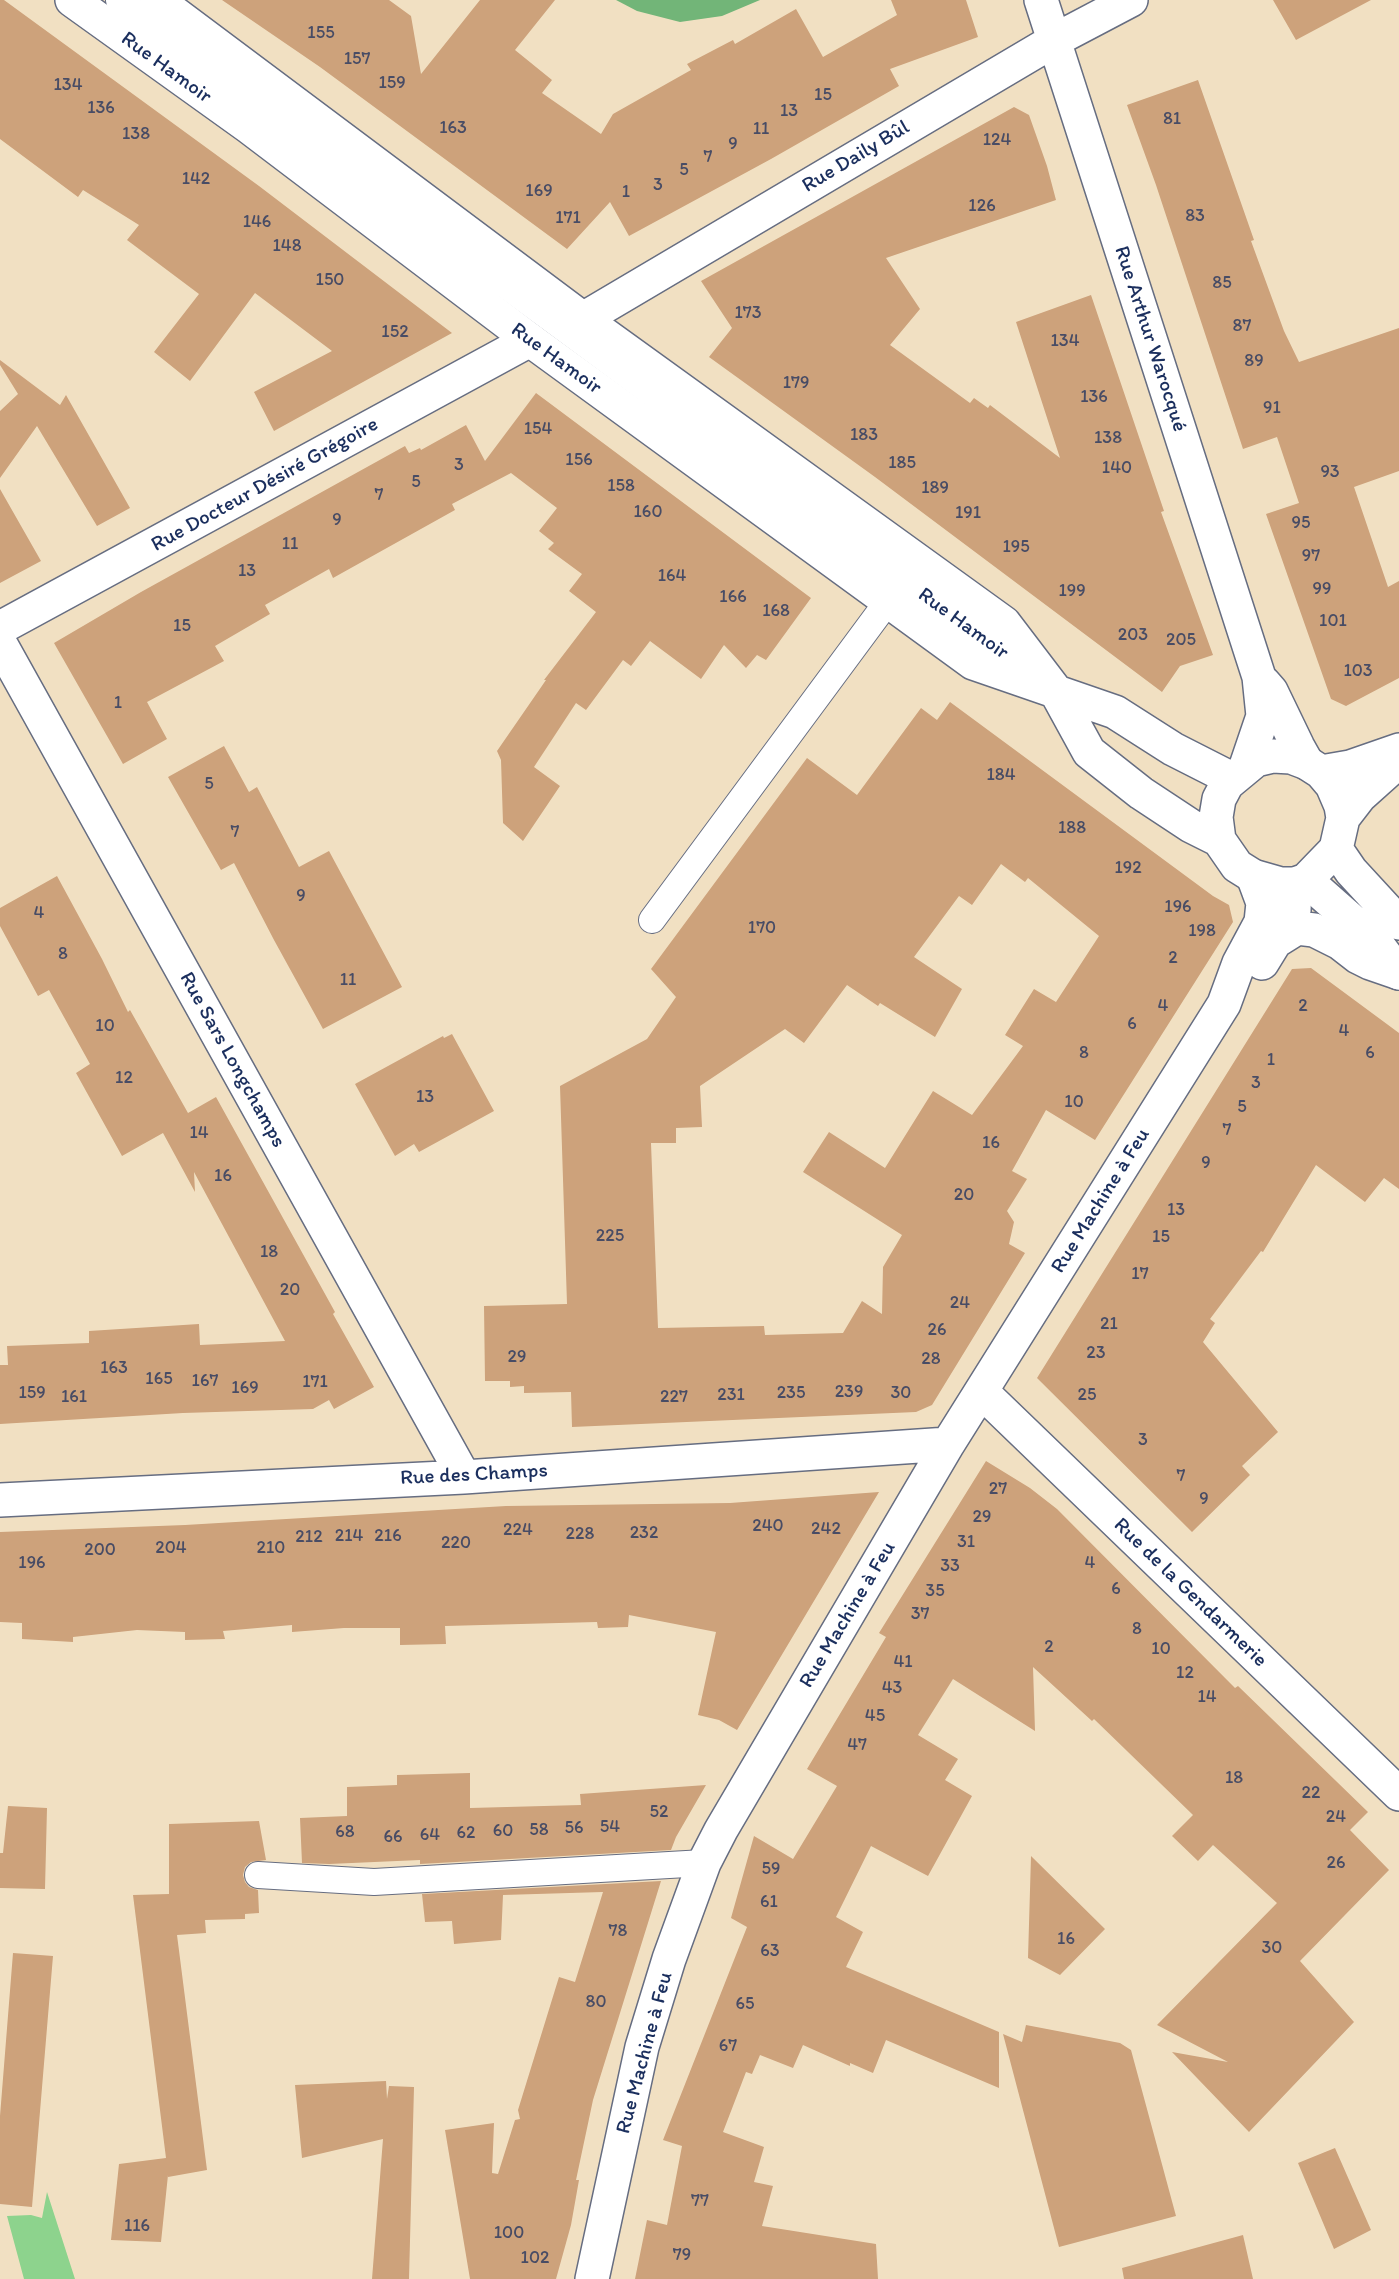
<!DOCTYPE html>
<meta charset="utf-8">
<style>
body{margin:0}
canvas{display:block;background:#f1e0c2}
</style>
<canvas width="1399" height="2279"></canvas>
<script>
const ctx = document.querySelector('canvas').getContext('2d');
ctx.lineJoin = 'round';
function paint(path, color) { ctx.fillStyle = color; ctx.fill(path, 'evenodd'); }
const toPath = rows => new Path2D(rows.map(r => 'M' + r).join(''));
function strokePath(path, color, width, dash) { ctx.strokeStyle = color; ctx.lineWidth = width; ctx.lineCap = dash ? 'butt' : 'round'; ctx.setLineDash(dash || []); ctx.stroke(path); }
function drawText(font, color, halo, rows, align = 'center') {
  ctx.font = font + ' Itim,sans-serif'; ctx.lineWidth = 6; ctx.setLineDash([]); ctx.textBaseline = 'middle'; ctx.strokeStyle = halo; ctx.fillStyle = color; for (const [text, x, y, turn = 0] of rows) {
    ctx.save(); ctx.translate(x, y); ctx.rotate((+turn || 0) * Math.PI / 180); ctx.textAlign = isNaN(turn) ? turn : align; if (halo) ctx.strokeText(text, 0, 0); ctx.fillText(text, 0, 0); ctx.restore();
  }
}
paint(toPath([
 [47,2192,75,2279,24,2279,7,2216,31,2215,42,2218]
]), '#8dd38d');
paint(toPath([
 [616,0,760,0,722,16,680,22,637,11]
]), '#72b578');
paint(toPath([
 [0,0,4,0,259,186,452,333,274,431,254,392,332,351,255,293,190,381,154,352,199,294,127,240,139,225,83,190,78,197,0,139],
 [222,0,389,0,411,16,421,74,480,0,555,0,515,50,552,80,542,93,601,134,613,114,691,70,687,64,733,40,735,44,796,9,823,57,897,15,891,0,966,0,978,37,890,69,899,86,771,159,629,236,610,202,567,249,320,67],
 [1273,0,1371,0,1296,40],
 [1198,80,1254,240,1251,241,1284,331,1299,362,1399,328,1399,471,1354,487,1388,587,1399,581,1399,678,1346,706,1331,699,1266,514,1299,503,1277,437,1243,449,1156,185,1127,105],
 [1014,107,1029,115,1047,166,1056,200,886,258,920,309,890,345,970,403,974,398,988,408,990,405,1060,458,1016,322,1091,295,1164,511,1161,512,1213,655,1180,666,1162,692,875,477,709,357,732,328,701,281],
 [0,360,60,405,66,395,130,508,97,526,37,426,0,478,0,411,18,394,0,365],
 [536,393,811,598,766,660,757,655,746,668,724,645,701,679,650,641,631,666,623,660,586,710,576,703,534,767,560,786,523,841,503,823,501,760,497,751,546,680,544,680,596,612,569,591,582,574,548,549,554,543,539,531,557,508,511,473,452,504,455,510,333,578,329,569,265,605,270,614,215,646,224,661,147,702,167,739,123,764,54,643,141,592,405,446,409,453,420,448,421,450,466,425,485,461],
 [0,489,41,561,0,583],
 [950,702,1213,896,1229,905,1233,922,1095,1140,1046,1110,1012,1171,1027,1179,1007,1211,1014,1222,1009,1244,1025,1253,932,1405,916,1412,572,1427,571,1392,524,1393,524,1386,510,1387,510,1381,485,1381,484,1306,567,1304,560,1086,647,1039,676,997,651,969,807,758,857,795,921,708,937,720],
 [1001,864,1025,882,1028,878,1099,936,1056,1002,1034,989,1005,1035,1023,1046,972,1115,933,1091,885,1168,829,1132,803,1172,902,1235,883,1267,882,1314,862,1301,843,1333,765,1335,764,1326,658,1328,651,1143,676,1143,676,1128,702,1127,700,1086,785,1029,804,1043,847,985,878,1006,880,1003,935,1037,962,989,914,957,959,896,972,905],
 [224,746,249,792,257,787,299,867,329,851,402,987,323,1029,274,940,234,863,221,870,168,777],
 [57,876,102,959,128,1012,130,1010,188,1113,216,1097,335,1312,333,1314,374,1387,334,1409,329,1400,313,1409,183,1413,0,1424,0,1365,8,1365,7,1346,89,1343,89,1331,199,1324,200,1345,285,1341,194,1172,195,1192,163,1133,122,1156,76,1073,90,1064,49,990,38,996,0,926,0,908],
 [1311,968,1399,1033,1399,1189,1384,1178,1365,1202,1316,1165,1263,1252,1261,1251,1210,1319,1215,1323,1203,1342,1278,1432,1242,1466,1250,1475,1192,1532,1037,1378,1292,969],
 [452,1034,494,1111,419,1152,414,1144,395,1156,355,1084,443,1036,444,1038],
 [986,1461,1030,1488,1057,1509,1235,1688,1238,1686,1368,1812,1350,1830,1389,1870,1300,1961,1354,2022,1249,2132,1172,2052,1228,2062,1157,2025,1277,1903,1213,1845,1198,1861,1172,1836,1193,1815,1094,1719,1092,1721,1033,1667,1035,1731,953,1679,918,1735,958,1759,945,1780,972,1796,928,1876,871,1846,836,1917,863,1932,846,1967,999,2032,999,2088,886,2040,873,2073,850,2063,850,2066,803,2045,793,2068,760,2055,752,2074,746,2072,723,2132,764,2147,754,2182,773,2186,762,2226,876,2244,878,2279,635,2279,647,2220,667,2225,682,2146,663,2140,747,1927,731,1918,754,1836,793,1859,837,1786,807,1769,886,1637,879,1633],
 [879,1492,737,1730,719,1720,698,1715,716,1632,629,1615,628,1627,598,1628,597,1622,445,1626,446,1644,400,1645,400,1628,344,1628,292,1632,292,1625,223,1631,225,1639,185,1640,185,1632,137,1630,73,1637,73,1642,22,1639,22,1623,0,1622,0,1532,185,1525,506,1506,730,1503],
 [470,1773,470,1808,581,1805,580,1794,706,1785,676,1837,671,1850,420,1864,420,1860,329,1864,302,1863,300,1818,347,1816,347,1787,397,1785,397,1775],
 [8,1806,47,1808,45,1889,0,1888,0,1853,3,1853],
 [259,1821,266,1860,251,1862,245,1867,243,1875,245,1882,249,1887,258,1890,259,1913,245,1914,245,1919,205,1920,206,1933,177,1935,207,2170,168,2177,168,2175,161,2242,111,2240,119,2164,166,2158,133,1895,169,1894,169,1824],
 [1031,1856,1105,1929,1060,1975,1028,1958],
 [661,1881,593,2100,576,2180,579,2180,571,2225,556,2279,470,2279,445,2130,494,2123,492,2173,498,2174,515,2120,520,2119,518,2110,559,1977,575,1982,603,1892,503,1895,501,1940,454,1944,452,1921,425,1922,422,1894],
 [13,1953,53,1956,32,2207,0,2204,0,2116],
 [1026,2025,1120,2043,1131,2050,1176,2216,1059,2247,1003,2034,1022,2042],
 [386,2081,387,2099,389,2086,414,2087,409,2279,372,2279,383,2139,302,2158,295,2085],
 [1335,2148,1371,2230,1334,2249,1298,2163],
 [1243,2235,1253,2279,1124,2279,1122,2268]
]), '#cda27b');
const lane = toPath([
 [119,0,1039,679],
 [652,920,888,601],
 [258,1875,374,1882,704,1863]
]);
const street = toPath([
 [1041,0,1259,677,1263,716,1246,766],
 [583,319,1055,40,1131,0],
 [0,628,530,340],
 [0,643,464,1477],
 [1264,683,1271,691,1298,747,1307,763],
 [1273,943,1297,928,1314,930,1340,943,1358,957,1370,963,1399,973],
 [1262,963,1294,911,1295,884],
 [982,1392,1399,1794],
 [0,1500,464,1477,948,1444],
 [592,2279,642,2047,669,1959,704,1863,721,1830,948,1444,1224,1004,1239,963,1261,922,1263,903,1253,876]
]);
const secondary = toPath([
 [72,0,249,127,530,340,973,663,1115,712,1173,749,1232,779],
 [157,0,583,319,1004,623,1055,690,1089,752,1141,793,1191,826,1219,840],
 [1273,756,1291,757,1307,763,1321,772,1332,785,1341,806,1343,818,1336,849,1306,880,1295,884,1281,884,1253,876,1237,866,1219,840,1216,817,1219,799,1227,784,1256,760,1273,756],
 [1321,772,1350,767,1399,750],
 [1343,818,1360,796,1399,761],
 [1336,849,1351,871,1399,923],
 [1306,880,1374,940,1399,973]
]);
strokePath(lane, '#666d81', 28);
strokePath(street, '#666d81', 36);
strokePath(secondary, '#666d81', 36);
strokePath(lane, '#fff', 26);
strokePath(street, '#fff', 33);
strokePath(secondary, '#fff', 33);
drawText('18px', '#484c65', null, [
 ["155",321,33],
 ["157",357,59],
 ["159",392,83],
 ["134",68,85],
 ["15",823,95],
 ["136",101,108],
 ["13",789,111],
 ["81",1172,119],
 ["163",453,128],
 ["11",761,129],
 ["138",136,134],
 ["124",997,140],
 ["9",733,144],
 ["7",708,157],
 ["5",684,170],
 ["142",196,179],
 ["3",658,185],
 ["169",539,191],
 ["1",626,192],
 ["126",982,206],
 ["83",1195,216],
 ["171",568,218],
 ["146",257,222],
 ["148",287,246],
 ["150",330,280],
 ["85",1222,283],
 ["173",748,313],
 ["87",1242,326],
 ["152",395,332],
 ["134",1065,341],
 ["89",1254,361],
 ["179",796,383],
 ["136",1094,397],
 ["91",1272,408],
 ["154",538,429],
 ["183",864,435],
 ["138",1108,438],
 ["156",579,460],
 ["185",902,463],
 ["3",459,465],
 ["140",1117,468],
 ["93",1330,472],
 ["5",416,482],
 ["158",621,486],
 ["189",935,488],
 ["7",379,495],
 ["160",648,512],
 ["191",968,513],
 ["9",337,520],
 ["95",1301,523],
 ["11",290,544],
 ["195",1016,547],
 ["97",1311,556],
 ["13",247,571],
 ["164",672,576],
 ["99",1322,589],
 ["199",1072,591],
 ["166",733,597],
 ["168",776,611],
 ["101",1333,621],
 ["15",182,626],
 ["203",1133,635],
 ["205",1181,640],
 ["103",1358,671],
 ["1",118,703],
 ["184",1001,775],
 ["5",209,784],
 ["188",1072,828],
 ["7",235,832],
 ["192",1128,868],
 ["9",301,896],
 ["196",1178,907],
 ["4",39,913],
 ["170",762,928],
 ["198",1202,931],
 ["8",63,954],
 ["2",1173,958],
 ["11",348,980],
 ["4",1163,1006],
 ["2",1303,1006],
 ["6",1132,1024],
 ["10",105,1026],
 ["4",1344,1031],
 ["8",1084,1053],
 ["6",1370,1053],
 ["1",1271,1060],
 ["12",124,1078],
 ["3",1256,1083],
 ["13",425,1097],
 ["10",1074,1102],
 ["5",1242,1107],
 ["7",1227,1130],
 ["14",199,1133],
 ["16",991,1143],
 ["9",1206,1163],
 ["16",223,1176],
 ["20",964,1195],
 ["13",1176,1210],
 ["225",610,1236],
 ["15",1161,1237],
 ["18",269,1252],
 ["17",1140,1274],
 ["20",290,1290],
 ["24",960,1303],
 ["21",1109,1324],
 ["26",937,1330],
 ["23",1096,1353],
 ["29",517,1357],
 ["28",931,1359],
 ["163",114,1368],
 ["165",159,1379],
 ["167",205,1381],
 ["171",315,1382],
 ["169",245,1388],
 ["239",849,1392],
 ["159",32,1393],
 ["235",791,1393],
 ["30",901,1393],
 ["231",731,1395],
 ["25",1087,1395],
 ["161",74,1397],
 ["227",674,1397],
 ["3",1143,1440],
 ["7",1181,1476],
 ["27",998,1489],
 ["9",1204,1499],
 ["29",982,1517],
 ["240",768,1526],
 ["242",826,1529],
 ["224",518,1530],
 ["232",644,1533],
 ["228",580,1534],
 ["214",349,1536],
 ["216",388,1536],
 ["212",309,1537],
 ["31",966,1542],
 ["220",456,1543],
 ["204",171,1548],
 ["210",271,1548],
 ["200",100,1550],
 ["196",32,1563],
 ["4",1090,1563],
 ["33",950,1566],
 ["6",1116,1589],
 ["35",935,1591],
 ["37",920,1614],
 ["8",1137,1629],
 ["2",1049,1647],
 ["10",1161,1649],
 ["41",903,1662],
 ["12",1185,1673],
 ["43",892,1688],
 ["14",1207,1697],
 ["45",875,1716],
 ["47",857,1745],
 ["18",1234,1778],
 ["22",1311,1793],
 ["52",659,1812],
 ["24",1336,1817],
 ["54",610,1827],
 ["56",574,1828],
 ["58",539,1830],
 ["60",503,1831],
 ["68",345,1832],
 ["62",466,1833],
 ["64",430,1835],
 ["66",393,1837],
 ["26",1336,1863],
 ["59",771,1869],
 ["61",769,1902],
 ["78",618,1931],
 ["16",1066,1939],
 ["30",1272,1948],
 ["63",770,1951],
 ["80",596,2002],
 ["65",745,2004],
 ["67",728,2046],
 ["77",700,2201],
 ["116",137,2226],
 ["100",509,2233],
 ["79",682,2255],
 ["102",535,2258]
]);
drawText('21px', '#1b2f5e', '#fff', [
 ["Rue Hamoir",166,68,36],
 ["Rue Daily Bûl",856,157,-31],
 ["Rue Arthur Warocqué",1150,339,72],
 ["Rue Hamoir",556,359,36],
 ["Rue Docteur Désiré Grégoire",265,485,-29],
 ["Rue Hamoir",963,624,36],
 ["Rue Sars Longchamps",232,1060,61],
 ["Rue Machine à Feu",1101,1201,-58],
 ["Rue des Champs",474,1475,-3],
 ["Rue de la Gendarmerie",1190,1593,44],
 ["Rue Machine à Feu",848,1615,-59],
 ["Rue Machine à Feu",645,2053,-75]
]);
</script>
